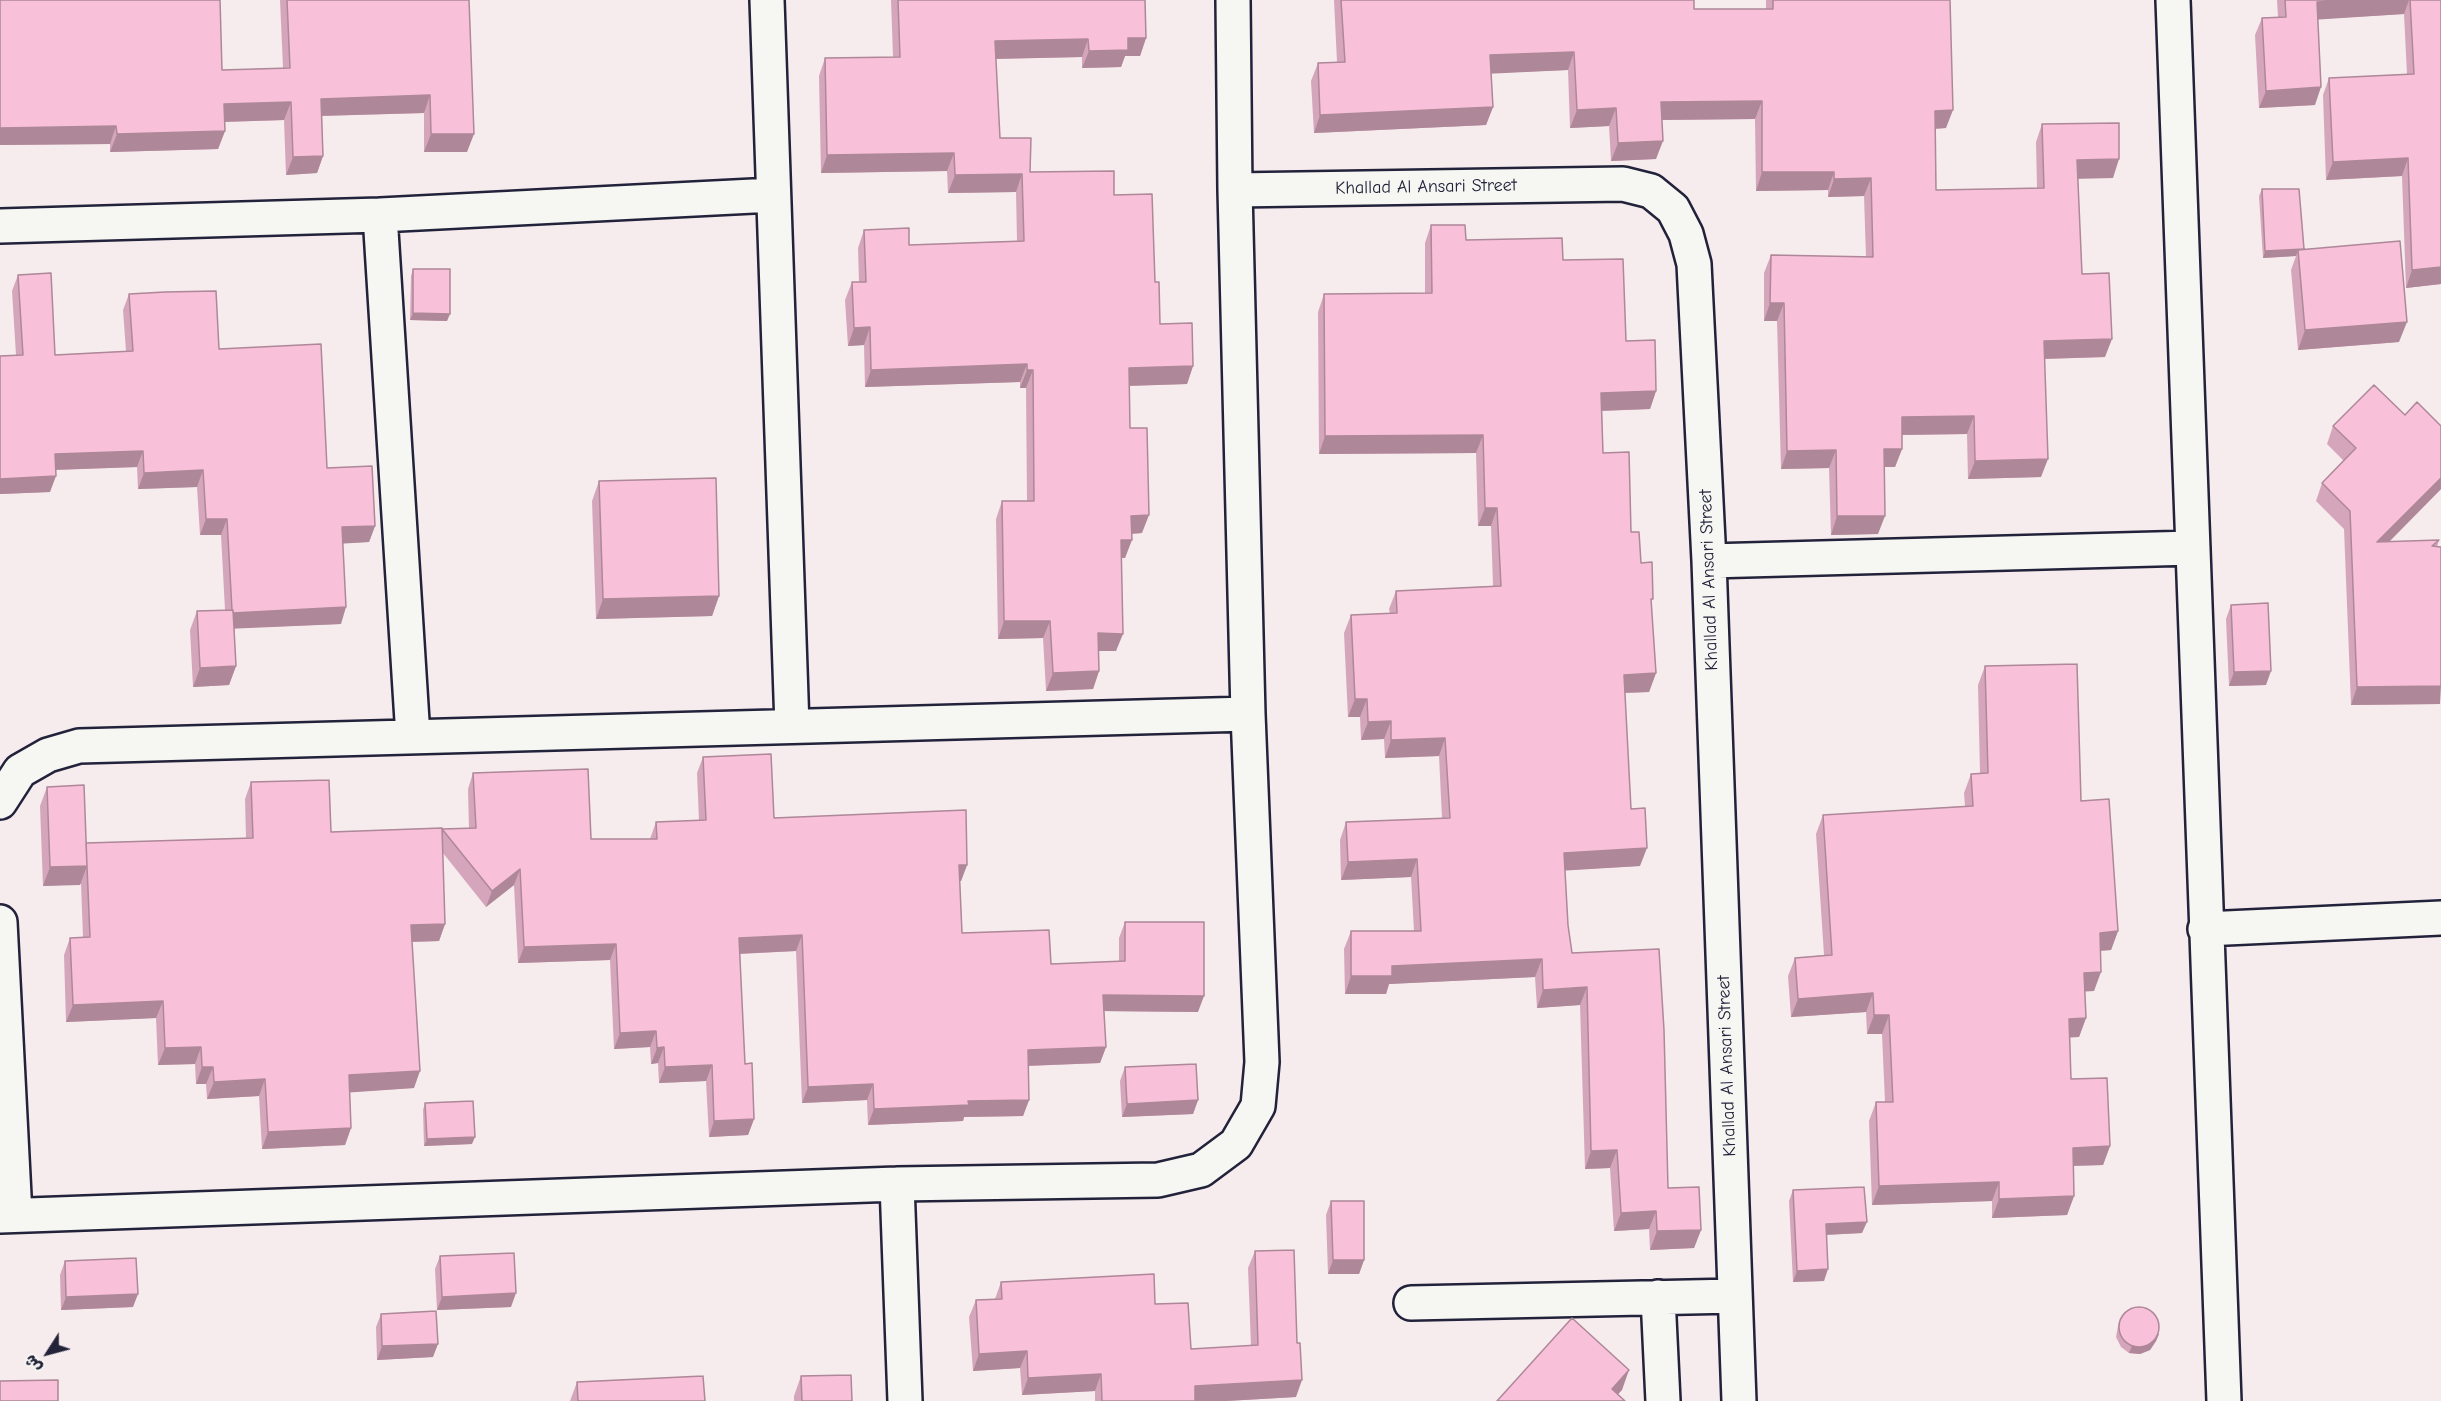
<!DOCTYPE html>
<meta charset="utf-8">
<style>
body{margin:0}
#map{position:relative;width:2441px;height:1401px;overflow:hidden;background:#f6ebed;font-family:"Comic Neue","Playpen Sans Arabic",sans-serif}
canvas{display:block}
.north{position:absolute;left:18px;top:1323px;width:60px;height:60px;-webkit-text-stroke:4px #f6f6f2;paint-order:stroke;rotate:234deg;font-size:16px;font-weight:700;line-height:24px;text-align:center;color:#22223b}
.north::after{content:'';display:block;margin:auto;width:21px;height:27px;background:#22223b;clip-path:polygon(50% 0,100% 100%,50% 72%,0 100%)}
</style>
<div id="map">
<canvas width="2441" height="1401"></canvas>
<div class="north">ش</div>
</div>
<script>
const ctx = document.querySelector('canvas').getContext('2d');
ctx.lineJoin = 'round';
const toPath = rows => new Path2D(rows.map(r => 'M' + r).join(''));
function strokePath(path, color, width, dash) { ctx.strokeStyle = color; ctx.lineWidth = width; ctx.lineCap = dash ? 'butt' : 'round'; ctx.setLineDash(dash || []); ctx.stroke(path); }
function paint(path, color) { ctx.fillStyle = color; ctx.fill(path, 'evenodd'); }
function drawText(font, color, halo, rows, align = 'center') {
  ctx.font = font + ' "Comic Neue",sans-serif'; ctx.lineWidth = 4.5; ctx.setLineDash([]); ctx.textBaseline = 'middle'; ctx.strokeStyle = halo; ctx.fillStyle = color; for (const [text, x, y, turn = 0] of rows) {
    ctx.save(); ctx.translate(x, y); ctx.rotate((+turn || 0) * Math.PI / 180); ctx.textAlign = isNaN(turn) ? turn : align; if (halo) ctx.strokeText(text, 0, 0); ctx.fillText(text, 0, 0); ctx.restore();
  }
}
const minor = toPath([
 [767,0,792,726],
 [2173,0,2224,1401],
 [1235,190,1623,184,1651,191,1673,209,1686,234,1694,264,1709,561,1739,1401],
 [380,215,413,737],
 [0,226,380,215,773,195],
 [1709,561,2193,548],
 [0,802,20,771,48,755,79,746,1248,714],
 [0,922,15,1215],
 [2205,929,2441,918],
 [897,1184,905,1401],
 [0,1216,897,1184,1158,1180,1201,1170,1236,1144,1258,1106,1262,1062,1248,714,1235,190,1233,0],
 [1658,1297,1663,1401],
 [1411,1303,1735,1296]
]);
strokePath(minor, '#22223b', 38);
strokePath(minor, '#f6f6f2', 33);
paint(toPath([
 [0,0,222,70,283,68,280,0,469,0,467,152,424,152,424,113,322,116,323,156,317,173,286,175,284,120,225,122,225,131,218,149,110,152,110,144,0,145],
 [891,0,1145,0,1146,38,1140,56,1125,56,1121,67,1082,68,1082,57,995,59,1000,138,1030,172,1114,195,1155,282,1160,324,1193,366,1187,384,1129,386,1130,428,1142,533,1132,534,1125,558,1121,558,1116,651,1099,651,1099,671,1093,689,1046,691,1043,638,998,639,996,519,1002,501,1027,501,1026,388,1020,388,1020,382,865,387,864,345,848,346,845,300,852,282,859,282,858,248,864,230,909,245,1017,241,1016,192,948,193,947,171,821,173,819,76,825,58,893,57],
 [1334,0,1694,0,1694,9,1766,9,1766,0,1950,0,1946,128,1935,129,1936,190,2037,188,2036,142,2042,124,2113,178,2078,178,2082,274,2105,357,2045,359,2041,477,1968,479,1967,434,1902,435,1902,449,1895,467,1884,467,1878,534,1831,535,1829,468,1781,469,1777,321,1764,321,1764,273,1771,255,1866,257,1864,196,1828,197,1828,190,1756,191,1755,119,1662,120,1656,159,1611,161,1609,126,1570,128,1568,70,1491,73,1493,107,1486,125,1314,133,1311,81,1318,63,1337,62],
 [2277,0,2441,0,2441,284,2406,288,2402,176,2326,180,2323,95,2329,78,2407,74,2404,14,2318,19,2315,105,2259,108,2255,35,2262,18,2278,17],
 [2262,189,2303,249,2399,342,2298,350,2291,270,2296,256,2263,258,2259,196],
 [1431,225,1466,240,1563,260,1626,341,1656,391,1650,409,1602,411,1603,453,1631,532,1641,563,1651,604,1656,673,1649,692,1625,693,1631,809,1640,866,1565,870,1568,925,1572,953,1668,1188,1701,1230,1694,1248,1650,1250,1649,1229,1614,1231,1610,1168,1585,1169,1580,1005,1537,1008,1535,977,1389,984,1386,994,1345,994,1344,949,1351,931,1414,931,1411,877,1341,880,1340,840,1346,822,1442,818,1439,756,1385,758,1384,739,1361,740,1360,717,1348,717,1344,633,1351,615,1390,613,1389,609,1396,591,1493,586,1491,526,1478,526,1476,453,1319,454,1318,312,1324,294,1425,293,1425,243],
 [413,269,447,321,410,320,411,276],
 [18,275,55,355,126,351,123,310,129,294,219,349,327,468,375,526,369,542,343,543,341,624,234,628,236,666,229,685,193,687,190,630,197,611,225,610,221,535,200,535,197,487,138,489,137,467,55,470,50,492,0,494,0,356,16,355,12,291],
 [2333,426,2441,489,2389,542,2439,540,2437,547,2440,704,2351,705,2344,529,2316,501,2322,483,2344,461,2327,444],
 [599,481,719,596,712,616,596,619,592,501],
 [2231,605,2266,685,2229,686,2226,619],
 [1985,666,2081,801,2118,931,2111,950,2100,951,2094,991,2085,991,2086,1018,2079,1037,2070,1037,2071,1079,2110,1146,2103,1165,2073,1166,2074,1196,2067,1215,1992,1218,1992,1201,1872,1205,1869,1121,1876,1102,1885,1102,1882,1034,1867,1034,1866,1012,1791,1017,1788,976,1795,958,1824,955,1816,834,1823,815,1965,806,1964,793,1971,774,1980,773,1978,685],
 [703,757,774,818,967,865,961,881,960,881,962,933,1051,964,1119,961,1119,938,1125,922,1198,1012,1104,1011,1106,1047,1100,1063,1028,1066,1029,1100,1023,1116,964,1117,963,1121,868,1125,867,1100,802,1103,796,951,740,954,745,1064,754,1119,748,1135,709,1137,706,1081,659,1083,658,1063,651,1064,650,1047,614,1049,610,960,518,963,514,885,486,907,443,853,445,924,439,941,412,942,414,1088,349,1092,351,1128,345,1145,262,1149,259,1096,207,1099,206,1084,196,1084,195,1064,158,1065,156,1018,66,1022,64,955,70,938,83,937,81,884,43,886,40,806,47,787,86,843,246,838,245,799,251,782,331,832,469,829,468,789,473,773,591,839,650,839,656,822,699,821,697,773],
 [1125,1067,1198,1100,1193,1114,1122,1117,1120,1081],
 [425,1103,472,1144,424,1146,423,1110],
 [1793,1190,1862,1233,1826,1235,1824,1281,1793,1282,1789,1201],
 [1331,1201,1364,1260,1359,1274,1328,1274,1326,1215],
 [1255,1251,1296,1397,1226,1401,1095,1401,1095,1391,1022,1395,1020,1368,973,1371,969,1317,976,1300,995,1299,1001,1282,1155,1304,1191,1349,1251,1346,1248,1268],
 [440,1256,511,1307,437,1310,435,1269],
 [65,1261,133,1307,61,1310,60,1275],
 [381,1314,433,1357,377,1360,376,1327],
 [2120,1319,2159,1334,2156,1341,2150,1350,2140,1354,2129,1353,2121,1347,2116,1337,2118,1326],
 [801,1376,852,1401,794,1401,794,1396],
 [577,1382,705,1401,570,1401]
]), '#d5a6bb');
paint(toPath([
 [2353,0,2409,0,2404,14,2311,20,2317,2],
 [1128,38,1146,38,1140,56,1125,56,1121,67,1082,68,1089,51],
 [1088,39,1082,57,988,59,995,41],
 [1574,52,1568,70,1484,74,1490,55],
 [2321,87,2315,105,2259,108,2266,91],
 [430,95,424,113,314,116,321,99],
 [1762,101,1755,119,1654,120,1661,102],
 [291,102,284,120,218,122,224,104],
 [1493,107,1486,125,1314,133,1320,115],
 [1616,108,1609,126,1570,128,1577,110],
 [1953,110,1946,128,1928,129,1935,111],
 [116,126,110,144,0,145,0,128],
 [225,131,218,149,110,152,117,134],
 [431,134,474,134,467,152,424,152],
 [1663,141,1656,159,1611,161,1618,143],
 [954,153,947,171,821,173,827,155],
 [323,156,317,173,286,175,293,157],
 [2408,158,2402,176,2326,180,2333,162],
 [2119,159,2113,178,2071,179,2077,160],
 [1762,172,1834,172,1828,190,1756,191],
 [1022,174,1016,192,948,193,955,175],
 [1871,178,1864,196,1828,197,1834,179],
 [2304,249,2298,250,2296,256,2263,258,2265,251],
 [2441,267,2441,284,2406,288,2412,270],
 [1770,303,1784,303,1777,321,1764,321],
 [413,313,450,314,447,321,410,320],
 [2407,322,2399,342,2298,350,2305,330],
 [870,327,864,345,848,346,854,328],
 [2112,339,2105,357,2038,359,2044,341],
 [1027,364,1020,382,865,387,871,370],
 [1193,366,1187,384,1122,386,1129,368],
 [1027,370,1033,370,1026,388,1020,388],
 [1656,391,1650,409,1594,411,1601,393],
 [1974,416,1967,434,1895,435,1902,417],
 [1483,435,1476,453,1319,454,1325,436],
 [1884,449,1902,449,1895,467,1877,467],
 [1836,450,1829,468,1781,469,1787,451],
 [143,451,137,467,49,470,55,454],
 [2048,459,2041,477,1968,479,1975,461],
 [203,470,197,487,138,489,144,473],
 [56,476,50,492,0,494,0,479],
 [2441,478,2441,489,2371,560,2377,542],
 [1485,508,1497,508,1491,526,1478,526],
 [1149,515,1142,533,1125,534,1131,516],
 [1837,516,1885,516,1878,534,1831,535],
 [206,519,227,519,221,535,200,535],
 [375,526,369,542,336,544,342,527],
 [1121,540,1132,540,1125,558,1114,558],
 [719,596,712,616,596,619,603,599],
 [346,607,341,624,226,629,232,613],
 [1004,621,1050,621,1043,638,998,639],
 [1098,633,1123,634,1116,651,1091,651],
 [236,666,229,685,193,687,200,668],
 [1099,671,1093,689,1046,691,1053,673],
 [2271,671,2266,685,2229,686,2234,672],
 [1656,673,1649,692,1618,693,1624,675],
 [2441,686,2440,704,2351,705,2357,687],
 [1355,699,1367,699,1360,717,1348,717],
 [1391,721,1384,739,1361,740,1368,722],
 [1445,738,1439,756,1385,758,1391,740],
 [1647,848,1640,866,1558,871,1564,853],
 [1417,859,1411,877,1341,880,1348,862],
 [959,865,967,865,961,881,953,881],
 [87,866,80,885,43,886,50,867],
 [520,869,514,885,486,907,492,891],
 [445,924,439,941,405,942,411,925],
 [2118,931,2111,950,2093,951,2100,933],
 [802,935,796,951,733,954,739,938],
 [616,944,610,960,518,963,524,947],
 [1542,959,1535,977,1389,984,1386,994,1345,994,1351,976,1392,966],
 [2101,972,2094,991,2077,992,2084,973],
 [1587,987,1580,1005,1537,1008,1543,990],
 [1873,993,1866,1012,1791,1017,1798,999],
 [1103,995,1204,996,1198,1012,1097,1011],
 [163,1001,156,1018,66,1022,73,1005],
 [1874,1015,1889,1015,1882,1034,1867,1034],
 [2086,1018,2079,1037,2062,1038,2069,1019],
 [656,1031,650,1047,614,1049,620,1033],
 [201,1047,195,1064,158,1065,165,1048],
 [664,1047,658,1063,651,1064,657,1048],
 [1106,1047,1100,1063,1022,1066,1028,1050],
 [712,1065,706,1081,659,1083,665,1067],
 [202,1067,213,1067,206,1084,196,1084],
 [420,1071,414,1088,342,1093,349,1075],
 [265,1079,259,1096,207,1099,214,1082],
 [873,1084,867,1100,802,1103,808,1087],
 [1029,1100,1023,1116,964,1117,963,1121,868,1125,874,1109,968,1101],
 [1198,1100,1193,1114,1122,1117,1127,1104],
 [754,1119,748,1135,709,1137,714,1121],
 [351,1128,345,1145,262,1149,268,1132],
 [475,1137,472,1144,424,1146,427,1139],
 [2110,1146,2103,1165,2066,1166,2073,1148],
 [1617,1150,1610,1168,1585,1169,1591,1151],
 [1999,1182,1992,1201,1872,1205,1879,1186],
 [2074,1196,2067,1215,1992,1218,1999,1199],
 [1656,1211,1649,1229,1614,1231,1621,1213],
 [1867,1222,1862,1233,1822,1235,1826,1224],
 [1701,1230,1694,1248,1650,1250,1657,1231],
 [1333,1260,1364,1260,1359,1274,1328,1274],
 [1828,1269,1824,1281,1793,1282,1797,1271],
 [516,1293,511,1307,437,1310,442,1297],
 [138,1294,133,1307,61,1310,66,1297],
 [2159,1334,2156,1341,2150,1350,2140,1354,2129,1353,2132,1346],
 [438,1344,433,1357,377,1360,382,1346],
 [1027,1351,1020,1368,973,1371,979,1354],
 [1629,1370,1622,1390,1612,1401,1612,1389],
 [1101,1374,1095,1391,1022,1395,1028,1378],
 [1302,1380,1296,1397,1226,1401,1189,1401,1195,1386]
]), '#ae8798');
const building = toPath([
 [0,0,220,0,222,70,290,68,287,0,469,0,474,134,431,134,430,95,321,99,323,156,293,157,291,102,224,104,225,131,117,134,116,126,0,128,0,0],
 [898,0,1145,0,1146,38,1128,38,1128,50,1089,51,1088,39,995,41,1000,138,1031,138,1030,172,1114,171,1114,195,1152,194,1155,282,1159,282,1160,324,1192,323,1193,366,1129,368,1130,428,1147,428,1149,515,1131,516,1132,540,1121,540,1123,634,1098,633,1099,671,1053,673,1050,621,1004,621,1002,501,1034,501,1033,370,1027,370,1027,364,871,370,870,327,854,328,852,282,866,282,864,230,909,228,909,245,1024,241,1022,174,955,175,954,153,827,155,825,58,900,57,898,0],
 [1341,0,1694,0,1694,9,1773,9,1773,0,1950,0,1953,110,1935,111,1936,190,2044,188,2042,124,2119,123,2119,159,2077,160,2082,274,2109,273,2112,339,2044,341,2048,459,1975,461,1974,416,1902,417,1902,449,1884,449,1885,516,1837,516,1836,450,1787,451,1784,303,1770,303,1771,255,1873,257,1871,178,1834,179,1834,172,1762,172,1762,101,1661,102,1663,141,1618,143,1616,108,1577,110,1574,52,1490,55,1493,107,1320,115,1318,63,1345,62,1341,0],
 [2285,0,2353,0,2317,2,2321,87,2266,91,2262,18,2286,17,2285,0],
 [2410,0,2441,0,2441,267,2412,270,2408,158,2333,162,2329,78,2414,74,2410,0],
 [2262,189,2299,189,2304,249,2265,251,2262,189],
 [1431,225,1465,225,1466,240,1562,238,1563,260,1623,259,1626,341,1655,340,1656,391,1601,393,1603,453,1629,452,1631,532,1639,532,1641,563,1652,562,1653,599,1651,599,1656,673,1624,675,1631,809,1645,808,1647,848,1564,853,1568,925,1572,953,1659,949,1664,1030,1668,1188,1699,1187,1701,1230,1657,1231,1656,1211,1621,1213,1617,1150,1591,1151,1587,987,1543,990,1542,959,1392,966,1392,976,1351,976,1351,931,1421,931,1417,859,1348,862,1346,822,1450,818,1445,738,1391,740,1391,721,1368,722,1367,699,1355,699,1351,615,1397,613,1396,591,1501,586,1497,508,1485,508,1483,435,1325,436,1324,294,1432,293,1431,225],
 [2400,241,2407,322,2305,330,2298,250,2400,241],
 [413,269,450,269,450,314,413,313,413,269],
 [51,273,55,355,133,351,129,294,165,292,216,291,219,349,321,344,327,468,372,466,375,526,342,527,346,607,233,613,233,610,232,610,227,519,206,519,203,470,144,473,143,451,55,454,56,476,0,479,0,356,23,355,18,275,51,273],
 [2374,385,2405,415,2417,402,2441,426,2441,478,2377,542,2439,540,2432,546,2441,547,2441,686,2357,687,2350,511,2322,483,2356,448,2333,426,2374,385],
 [716,478,719,596,603,599,599,481,716,478],
 [2268,603,2271,671,2234,672,2231,605,2268,603],
 [233,610,236,666,200,668,197,611,233,610],
 [2077,664,2081,801,2109,799,2118,931,2100,933,2101,972,2084,973,2086,1018,2069,1019,2071,1079,2107,1078,2110,1146,2073,1148,2074,1196,1999,1199,1999,1182,1879,1186,1876,1102,1893,1102,1889,1015,1874,1015,1873,993,1798,999,1795,958,1832,955,1823,815,1973,806,1971,774,1988,773,1985,666,2077,664],
 [771,754,774,818,966,810,967,865,959,865,962,933,1049,930,1051,964,1125,961,1125,922,1204,922,1204,996,1103,995,1106,1047,1028,1050,1029,1100,968,1101,969,1105,874,1109,873,1084,808,1087,802,935,739,938,745,1064,752,1063,754,1119,714,1121,712,1065,665,1067,664,1047,657,1048,656,1031,620,1033,616,944,524,947,520,869,492,891,442,829,476,828,473,773,588,769,591,839,657,839,656,822,706,820,703,757,771,754],
 [329,780,331,832,442,828,445,924,411,925,420,1071,349,1075,351,1128,268,1132,265,1079,214,1082,213,1067,202,1067,201,1047,165,1048,163,1001,73,1005,70,938,90,937,86,843,253,838,251,782,329,780],
 [84,785,87,866,50,867,47,787,84,785],
 [1196,1064,1198,1100,1127,1104,1125,1067,1196,1064],
 [473,1101,475,1137,427,1139,425,1103,473,1101],
 [1864,1187,1867,1222,1826,1224,1828,1269,1797,1271,1793,1190,1864,1187],
 [1331,1201,1364,1201,1364,1260,1333,1260,1331,1201],
 [1294,1250,1297,1343,1300,1343,1302,1380,1195,1386,1195,1401,1102,1401,1101,1374,1028,1378,1027,1351,979,1354,976,1300,1002,1299,1001,1282,1154,1274,1155,1304,1188,1303,1191,1349,1258,1345,1255,1251,1294,1250],
 [514,1253,516,1293,442,1297,440,1256,514,1253],
 [136,1258,138,1294,66,1297,65,1261,136,1258],
 '2119 1327a20 20 0 1 1 40 0a20 20 0 1 1-40 0Z',
 [436,1311,438,1344,382,1346,381,1314,436,1311],
 [1572,1318,1629,1370,1612,1389,1625,1401,1497,1401,1572,1318],
 [851,1375,852,1401,802,1401,801,1376,851,1375],
 [703,1376,705,1401,578,1401,577,1382,703,1376],
 [58,1380,58,1401,0,1401,0,1381,58,1380]
]);
paint(building, '#f8c1d9');
strokePath(building, '#ae8798', 1.5);
drawText('18px', '#22223b', '#f6f6f2', [
 ["Khallad Al Ansari Street",1426,187,-1],
 ["Khallad Al Ansari Street",1709,580,-92],
 ["Khallad Al Ansari Street",1727,1066,-92]
]);
</script>
